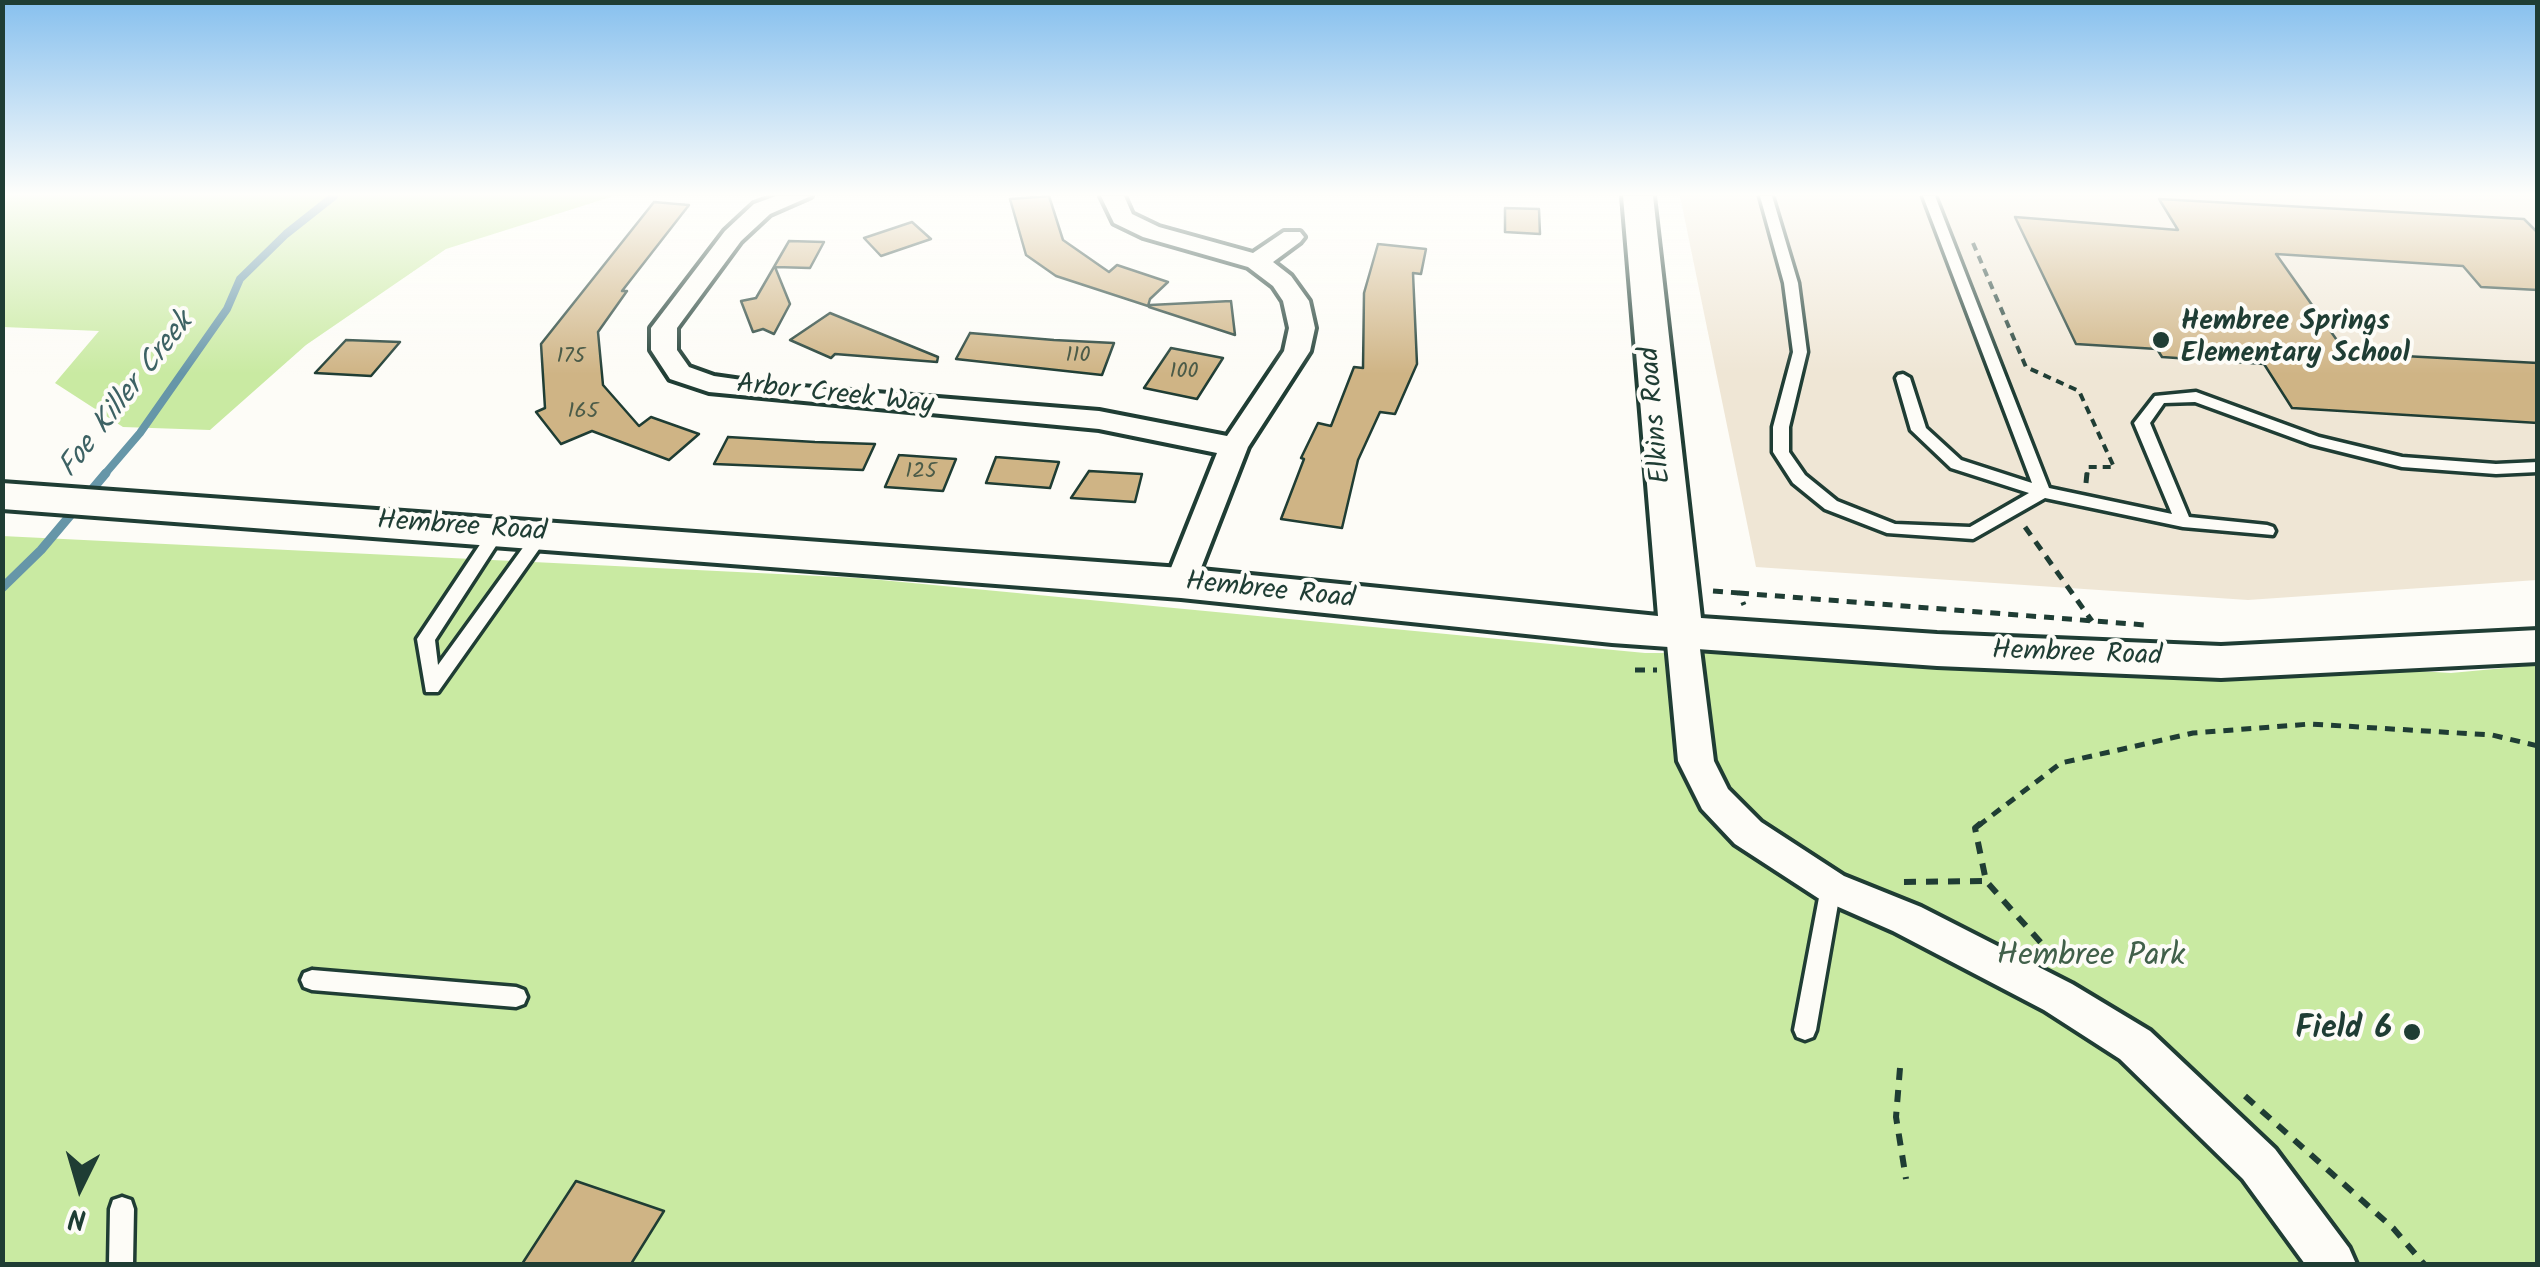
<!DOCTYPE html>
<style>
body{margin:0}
#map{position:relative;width:2540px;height:1267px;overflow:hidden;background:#fdfcf7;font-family:Kalam,sans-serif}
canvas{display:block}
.frame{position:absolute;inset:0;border:5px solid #1f3d34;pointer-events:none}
.north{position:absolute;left:30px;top:1137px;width:100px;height:100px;-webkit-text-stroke:8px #fdfcf7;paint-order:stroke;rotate:185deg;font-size:28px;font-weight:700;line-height:40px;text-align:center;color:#1f3d34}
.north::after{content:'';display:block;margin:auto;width:35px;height:45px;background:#1f3d34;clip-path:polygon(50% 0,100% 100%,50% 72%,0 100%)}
</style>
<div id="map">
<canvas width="2540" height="1267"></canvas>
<div class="frame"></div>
<div class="north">N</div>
</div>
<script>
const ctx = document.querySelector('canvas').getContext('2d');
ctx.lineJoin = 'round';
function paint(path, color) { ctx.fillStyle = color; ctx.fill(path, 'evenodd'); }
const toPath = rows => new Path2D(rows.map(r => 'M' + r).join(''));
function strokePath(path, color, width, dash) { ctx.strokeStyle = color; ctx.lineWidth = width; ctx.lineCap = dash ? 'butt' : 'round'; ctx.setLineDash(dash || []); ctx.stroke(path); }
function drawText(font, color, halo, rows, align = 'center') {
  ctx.font = font + ' Kalam,sans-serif'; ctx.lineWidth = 8; ctx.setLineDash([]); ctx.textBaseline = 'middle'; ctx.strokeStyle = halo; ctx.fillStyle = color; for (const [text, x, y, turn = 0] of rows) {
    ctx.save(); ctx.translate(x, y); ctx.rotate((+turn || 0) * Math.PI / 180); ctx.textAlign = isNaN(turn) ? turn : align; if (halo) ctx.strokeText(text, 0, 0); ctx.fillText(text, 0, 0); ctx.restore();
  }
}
paint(toPath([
 [1680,196,2537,196,2537,580,2248,600,1756,567]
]), '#efe6d5');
paint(toPath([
 [3,196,614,196,446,249,306,345,210,430,123,427,55,383,99,331,3,327],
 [2,536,860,578,1645,653,2134,654,2451,673,2537,665,2537,1264,3,1264]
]), '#c9eaa2');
strokePath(toPath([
 [104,475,140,433,227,309,240,279,286,234,334,196]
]), '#6696a8', 8);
strokePath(toPath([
 [2,588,41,550,106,473]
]), '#6696a8', 9);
const building = toPath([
 [1049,196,1063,240,1109,272,1117,265,1168,282,1150,299,1148,306,1056,276,1026,255,1010,199,1049,196],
 [2159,199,2524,219,2538,233,2538,290,2481,287,2463,266,2276,254,2346,353,2538,363,2538,423,2292,408,2264,364,2162,357,2157,349,2076,344,2015,217,2178,230,2159,199],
 [654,202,689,205,622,291,627,291,598,332,603,385,639,426,651,417,699,434,669,460,592,431,561,444,536,412,545,408,541,344,654,202],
 [1505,208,1539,209,1540,234,1505,232,1505,208],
 [912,222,931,239,881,256,864,238,912,222],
 [789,241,824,242,810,268,775,267,790,304,774,334,763,329,753,332,741,301,756,298,789,241],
 [1378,244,1426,249,1421,274,1413,273,1417,364,1395,414,1380,412,1358,460,1342,528,1281,519,1304,459,1301,458,1318,423,1331,426,1354,367,1363,368,1364,293,1378,244],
 [1231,301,1235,335,1149,307,1150,305,1231,301],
 [830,313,938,357,937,362,835,354,831,358,790,340,830,313],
 [970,333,1054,340,1114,343,1102,375,956,359,970,333],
 [346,340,400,342,371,376,315,373,346,340],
 [1171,348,1223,358,1197,399,1144,388,1171,348],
 [728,437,815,442,875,444,863,470,714,464,728,437],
 [899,455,956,459,943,491,885,487,899,455],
 [996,457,1059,462,1050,488,986,483,996,457],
 [1089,471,1142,474,1135,502,1071,498,1089,471],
 [576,1181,664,1211,631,1264,522,1264,576,1181]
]);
paint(building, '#cfb485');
strokePath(building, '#1f3d34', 2.5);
const service = toPath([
 [1760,196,1772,196,1798,283,1807,352,1789,427,1789,452,1805,475,1837,501,1895,524,1970,527,2029,493,1951,468,1911,430,1896,378,1898,375,1903,374,1910,378,1926,428,1961,460,2032,483,1923,196,1935,196,2049,488,2172,514,2134,423,2155,396,2196,392,2319,437,2402,457,2496,464,2538,462,2538,472,2496,474,2402,467,2310,444,2195,402,2164,403,2150,423,2189,517,2267,525,2273,527,2275,531,2273,535,2183,527,2045,498,1973,539,1887,533,1825,509,1793,483,1773,452,1773,427,1793,352,1784,283,1760,196],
 [497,526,505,532,435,640,438,665,535,531,541,529,549,535,438,692,426,692,417,639,491,528,497,526],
 [1831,878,1838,881,1841,887,1816,1030,1813,1037,1805,1040,1797,1037,1794,1030,1821,887,1824,881,1831,878],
 [312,970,516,987,524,990,527,997,524,1004,516,1007,312,990,304,987,301,980,304,973,312,970],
 [122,1197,131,1200,134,1209,133,1264,109,1264,110,1209,113,1200,122,1197]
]);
const minor = toPath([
 [776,196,811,196,770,214,741,241,677,328,677,350,689,367,714,376,777,385,1099,411,1227,436,1284,351,1289,328,1283,301,1273,286,1248,267,1143,237,1114,223,1101,196,1124,196,1132,214,1159,227,1253,253,1284,232,1300,232,1304,237,1300,242,1273,262,1291,276,1309,301,1315,328,1310,351,1248,447,1192,591,1181,594,1170,591,1165,583,1217,453,1099,429,709,392,670,379,651,350,651,328,725,231,754,204,776,196],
 [1682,621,1693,625,1698,633,1714,761,1728,789,1761,822,1844,876,1921,907,2072,984,2150,1031,2275,1149,2349,1248,2356,1264,2305,1264,2243,1179,2120,1059,2044,1010,1893,931,1818,898,1735,844,1702,809,1678,761,1666,633,1671,625,1682,621]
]);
const tertiary = toPath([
 [1623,196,1653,196,1701,618,1937,634,2221,646,2538,630,2538,662,2221,678,1937,666,1612,643,1181,598,2,509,2,483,1181,568,1658,616,1623,196]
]);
strokePath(service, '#1f3d34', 7);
strokePath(minor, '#1f3d34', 8);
strokePath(tertiary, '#1f3d34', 8);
strokePath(toPath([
 [1973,243,2026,367,2079,391,2114,467,2088,467,2087,475]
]), '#1f3d34', 4, [8, 6]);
strokePath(toPath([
 [2086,483,2087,473],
 [2025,527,2092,621],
 [1713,591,1739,593,1744,605],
 [1739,593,2145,625],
 [1635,670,1657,670],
 [1978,826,2061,763,2193,733,2310,724,2492,735,2538,746]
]), '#1f3d34', 5, [10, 8]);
strokePath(toPath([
 [1981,823,1975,828,1986,881,2051,954],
 [1904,882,1986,881],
 [1900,1068,1896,1117,1906,1179],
 [2245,1096,2393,1228,2424,1264]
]), '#1f3d34', 6, [12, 10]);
paint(service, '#fdfcf7');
paint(minor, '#fdfcf7');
paint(tertiary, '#fdfcf7');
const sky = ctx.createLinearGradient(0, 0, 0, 374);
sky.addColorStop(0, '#87c0ee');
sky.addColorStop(0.52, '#fefefb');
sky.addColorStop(1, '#fefefb00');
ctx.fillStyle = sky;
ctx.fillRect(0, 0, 2540, 374);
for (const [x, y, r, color] of [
 [2161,340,10,"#1f3d34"],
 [2412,1032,10,"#1f3d34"]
]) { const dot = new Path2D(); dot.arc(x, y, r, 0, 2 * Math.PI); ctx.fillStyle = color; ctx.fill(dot); strokePath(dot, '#fdfcf7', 4); }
drawText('22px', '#4b5b48', null, [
 ["110",1078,357],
 ["175",571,358],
 ["100",1184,373],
 ["165",583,413],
 ["125",921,473]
]);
drawText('bold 28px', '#1f3d34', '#fdfcf7', [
 ["Hembree Springs",2181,324],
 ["Elementary School",2181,356]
], 'left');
drawText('28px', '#1f3d34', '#fdfcf7', [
 ["Arbor Creek Way",835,397,6],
 ["Elkins Road",1658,415,-95],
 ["Hembree Road",462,529,4],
 ["Hembree Road",1270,593,6],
 ["Hembree Road",2077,656,2]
]);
drawText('italic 30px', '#3d6264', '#fdfcf7', [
 ["Foe Killer Creek",128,397,-52]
]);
drawText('32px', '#41604a', '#fdfcf7', [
 ["Hembree Park",2091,959]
]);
drawText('bold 32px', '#1f3d34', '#fdfcf7', [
 ["Field 6",2392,1032]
], 'right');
</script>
